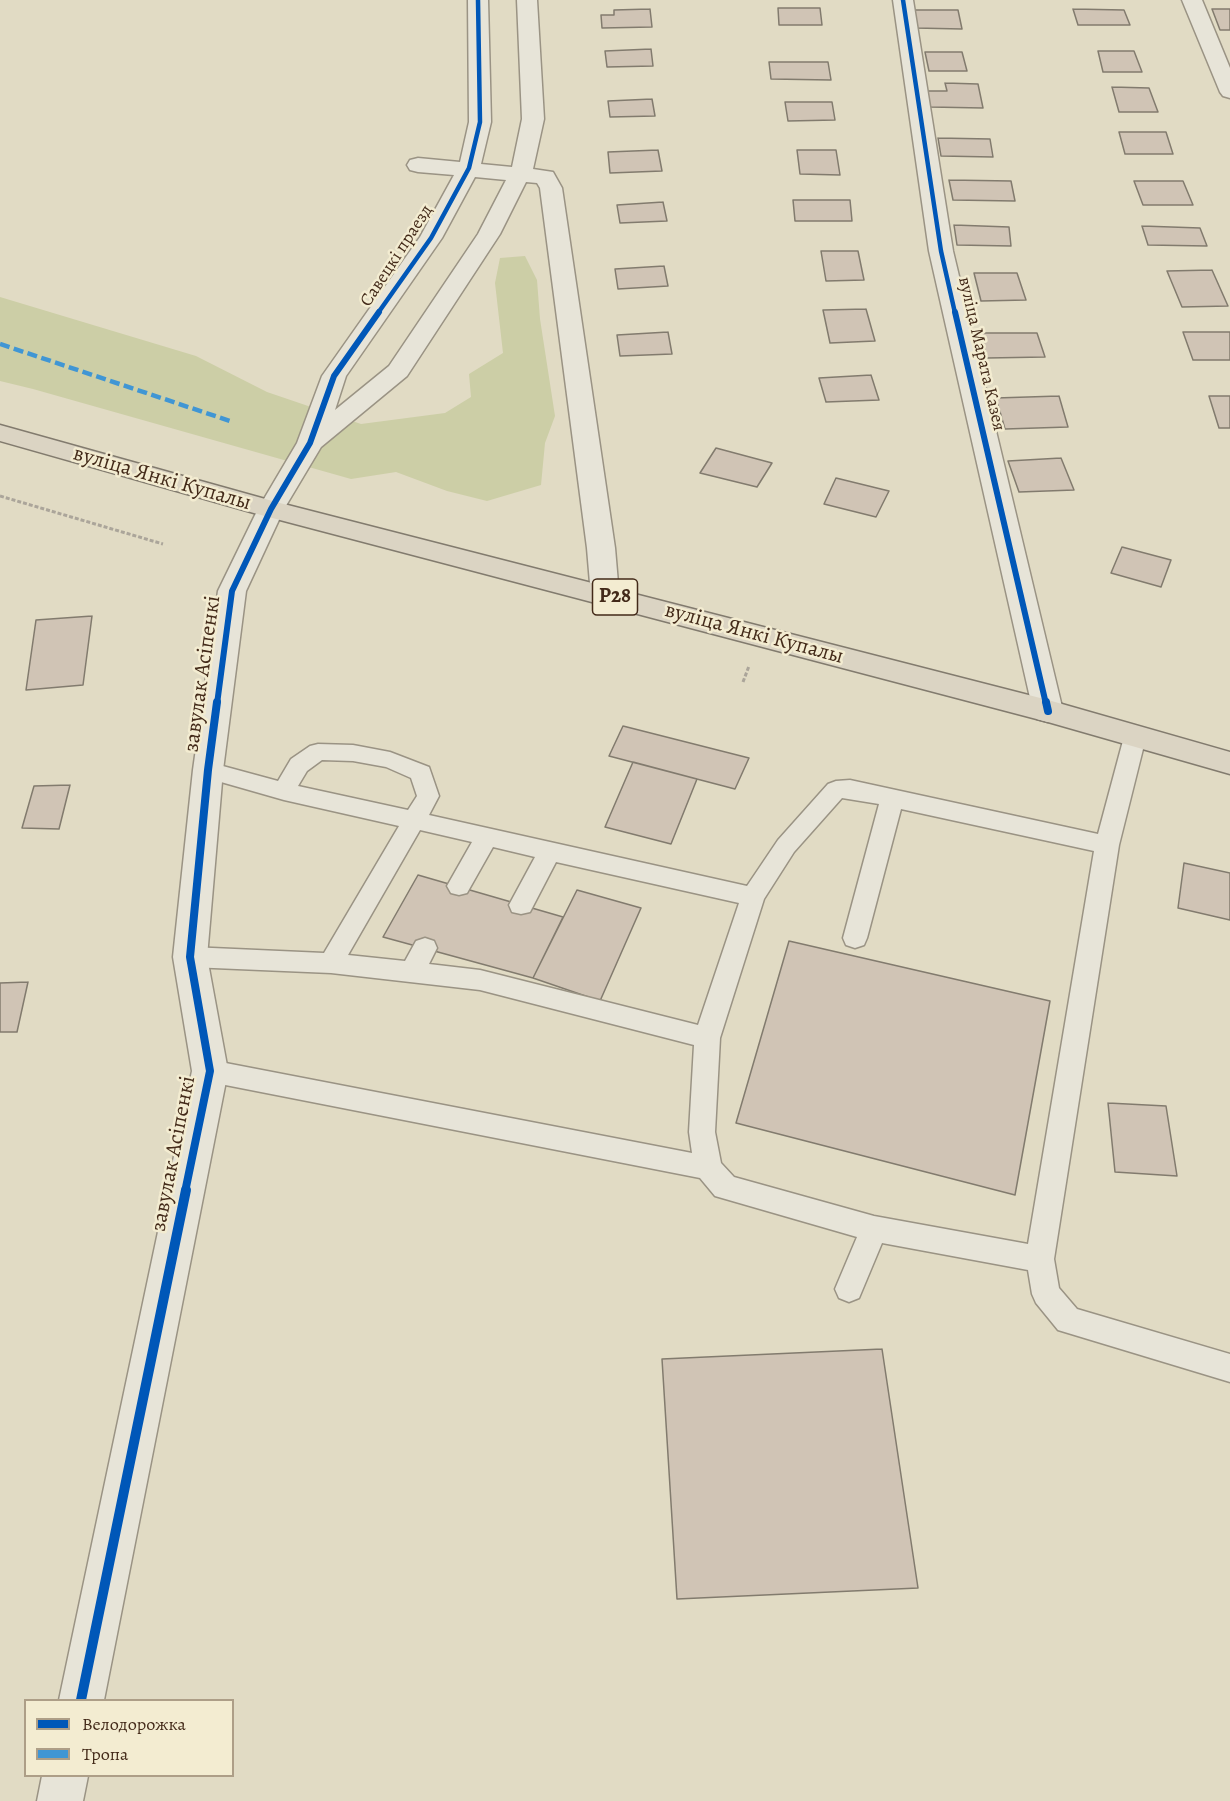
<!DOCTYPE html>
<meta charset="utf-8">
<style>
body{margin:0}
#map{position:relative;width:1230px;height:1801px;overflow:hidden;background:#e1dbc4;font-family:Alegreya,serif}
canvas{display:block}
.legend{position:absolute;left:24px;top:1699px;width:210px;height:78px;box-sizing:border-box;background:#f3ecd1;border:2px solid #ad9e87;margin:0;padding:8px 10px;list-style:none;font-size:18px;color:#432a19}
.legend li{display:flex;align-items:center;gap:12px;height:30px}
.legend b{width:30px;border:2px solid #ad9e87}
</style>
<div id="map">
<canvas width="1230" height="1801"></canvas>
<ul class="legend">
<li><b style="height:8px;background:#0057b8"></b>Велодорожка</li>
<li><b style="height:8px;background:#4096d4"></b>Тропа</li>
</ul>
</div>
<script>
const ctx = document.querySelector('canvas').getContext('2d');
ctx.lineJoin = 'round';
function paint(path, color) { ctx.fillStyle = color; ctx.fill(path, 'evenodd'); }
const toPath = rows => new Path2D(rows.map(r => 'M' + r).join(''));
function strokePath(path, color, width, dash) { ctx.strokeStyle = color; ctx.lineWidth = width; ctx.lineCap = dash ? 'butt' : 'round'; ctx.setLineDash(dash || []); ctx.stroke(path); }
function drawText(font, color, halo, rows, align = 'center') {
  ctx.font = font + ' Alegreya,serif'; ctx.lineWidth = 5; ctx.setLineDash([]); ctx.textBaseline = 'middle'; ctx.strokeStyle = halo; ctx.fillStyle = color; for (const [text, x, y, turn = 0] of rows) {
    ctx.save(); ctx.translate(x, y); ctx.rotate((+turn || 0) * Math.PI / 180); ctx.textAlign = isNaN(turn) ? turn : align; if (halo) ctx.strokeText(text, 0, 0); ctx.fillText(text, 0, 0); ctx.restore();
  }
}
paint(toPath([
 [525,256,537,280,540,319,555,416,545,443,541,485,487,501,447,491,396,472,351,479,33,389,0,381,0,297,196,356,267,392,361,424,445,413,471,397,469,374,503,353,495,283,500,258]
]), '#cccea6');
const building = toPath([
 [778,8,820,8,822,25,779,25,778,8],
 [650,9,652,27,602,28,601,15,614,15,614,10,650,9],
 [1073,9,1124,10,1130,25,1078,25,1073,9],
 [1212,9,1230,9,1230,30,1220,30,1212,9],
 [913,10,958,10,962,29,915,28,913,10],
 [651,49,653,66,607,67,605,51,651,49],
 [1098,51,1134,51,1142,72,1103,72,1098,51],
 [925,52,962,52,967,71,929,71,925,52],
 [769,62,828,62,831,80,771,79,769,62],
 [945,83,978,84,983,108,930,107,927,91,947,91,945,83],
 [1112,87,1149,88,1158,112,1119,112,1112,87],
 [652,99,655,116,610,117,608,101,652,99],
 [785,102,832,102,835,120,788,121,785,102],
 [1119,132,1166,132,1173,154,1125,154,1119,132],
 [938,138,990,139,993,157,941,156,938,138],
 [658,150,662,171,610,173,608,152,658,150],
 [797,150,836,150,840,175,800,174,797,150],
 [949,180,1011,181,1015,201,953,200,949,180],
 [1134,181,1183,181,1193,205,1143,205,1134,181],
 [793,200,850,200,852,221,795,221,793,200],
 [663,202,667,221,620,223,617,205,663,202],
 [954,225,1009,227,1011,246,957,245,954,225],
 [1142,226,1200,228,1207,246,1148,245,1142,226],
 [821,251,858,251,864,280,826,281,821,251],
 [664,266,668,286,618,289,615,269,664,266],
 [1212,270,1228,306,1182,307,1167,271,1212,270],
 [974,273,1017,273,1026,300,981,301,974,273],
 [866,309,875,341,830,343,823,310,866,309],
 [668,332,672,354,620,356,617,335,668,332],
 [1183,332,1230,332,1230,360,1193,360,1183,332],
 [981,333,1037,333,1045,357,987,358,981,333],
 [871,375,879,400,826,402,819,378,871,375],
 [1059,396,1068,427,1005,429,996,398,1059,396],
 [1209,396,1230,396,1230,428,1219,428,1209,396],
 [716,448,772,463,757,487,700,473,716,448],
 [1061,458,1074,490,1019,492,1008,461,1061,458],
 [836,478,889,491,876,517,824,504,836,478],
 [1122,547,1171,560,1161,587,1111,573,1122,547],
 [92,616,83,685,26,690,36,620,92,616],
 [623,726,749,758,735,789,609,756,623,726],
 [633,762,697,779,671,844,605,827,633,762],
 [70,785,59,829,22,828,34,786,70,785],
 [1184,863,1230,873,1230,920,1178,908,1184,863],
 [418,875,563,917,533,978,383,937,418,875],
 [577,890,641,908,600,1001,533,978,577,890],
 [789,941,1050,1001,1015,1195,736,1123,789,941],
 [28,982,17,1032,0,1032,0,983,28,982],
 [1108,1103,1166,1106,1177,1176,1115,1172,1108,1103],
 [882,1349,918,1588,677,1599,662,1359,882,1349]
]);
paint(building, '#d0c4b5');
strokePath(building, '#827b6e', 1.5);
const service = toPath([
 [1135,729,1143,731,1146,737,1119,845,1054,1259,1059,1288,1077,1309,1230,1354,1230,1382,1058,1330,1036,1303,1032,1294,1028,1270,882,1243,859,1298,849,1302,839,1298,835,1289,857,1237,715,1196,700,1178,210,1082,201,1079,197,1071,201,1063,210,1060,692,1153,689,1132,694,1045,480,990,331,973,190,967,181,964,178,957,181,950,190,947,324,953,399,826,284,800,200,776,197,770,200,764,208,762,278,781,291,759,310,746,318,744,353,745,390,752,429,767,439,796,429,815,747,886,778,840,828,784,836,781,850,780,1098,834,1124,737,1127,731,1135,729],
 [322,760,353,761,386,767,411,778,417,796,408,810,298,786,307,771,322,760],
 [842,798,879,804,843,938,846,945,855,948,864,945,867,938,901,809,1094,851,1028,1244,874,1216,734,1177,721,1163,715,1132,720,1038,764,899,794,852,842,798],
 [420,830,472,842,447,886,451,893,459,895,467,893,493,847,535,857,509,905,512,912,521,914,530,912,556,862,739,903,698,1025,480,970,429,964,437,948,434,941,425,938,416,941,405,961,348,955,420,830]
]);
const minor = toPath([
 [468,0,488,0,491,122,481,164,512,167,522,119,517,0,537,0,544,119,533,169,553,172,562,188,615,548,619,595,615,602,605,605,595,602,591,595,587,548,540,188,537,183,526,182,500,234,407,376,321,447,284,509,246,591,223,770,207,957,228,1071,104,1700,59,1700,192,1071,173,957,193,770,218,591,258,509,297,443,322,376,420,237,454,175,418,172,410,170,407,165,410,160,418,158,460,162,469,122,468,0],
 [475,177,506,180,478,234,389,366,335,410,346,376,442,238,475,177],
 [893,0,913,0,953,251,1063,711,1059,719,1048,722,1037,719,1033,711,929,251,893,0],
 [1182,0,1202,0,1230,68,1230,98,1223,96,1220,92,1182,0],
 [42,1776,88,1776,83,1801,37,1801,42,1776]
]);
const primary = toPath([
 [0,425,276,502,1048,700,1230,752,1230,774,1048,722,261,515,0,441,0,425]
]);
strokePath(service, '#9a9384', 3);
strokePath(minor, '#9a9384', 3);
strokePath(primary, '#827b6e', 3);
strokePath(toPath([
 [0,496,163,544],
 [743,682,749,666]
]), '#aba59a', 3, [4, 2]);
paint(service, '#e7e4d8');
paint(minor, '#e7e4d8');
paint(primary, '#dbd4c3');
strokePath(toPath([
 [0,344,233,422]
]), '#4096d4', 4.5, [10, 4.5]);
strokePath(toPath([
 [903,0,941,251,955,313],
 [378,313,431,238,469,168,480,122,478,0]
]), '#0057b8', 4.5);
strokePath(toPath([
 [955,312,1046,704],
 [217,704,232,591,271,509,310,443,334,376,379,312]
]), '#0057b8', 6);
strokePath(toPath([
 [1046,702,1048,711],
 [185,1192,210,1071,190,957,208,770,217,702]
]), '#0057b8', 8);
strokePath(toPath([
 [81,1700,186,1190]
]), '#0057b8', 10);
drawText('18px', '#432a19', '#f3ecd1', [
 ["Савецкі праезд",397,256,-57],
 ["вуліца Марата Казея",981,354,77]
]);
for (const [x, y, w] of [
 [615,597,45]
]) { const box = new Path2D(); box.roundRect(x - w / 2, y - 18, w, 36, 4.5); ctx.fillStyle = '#f3ecd1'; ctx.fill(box); strokePath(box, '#432a19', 1.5); }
drawText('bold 21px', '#432a19', null, [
 ["Р28",615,597]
]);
drawText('22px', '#432a19', '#f3ecd1', [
 ["вуліца Янкі Купалы",162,479,16],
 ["вуліца Янкі Купалы",754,634,15],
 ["завулак Асіпенкі",203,674,-82],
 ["завулак Асіпенкі",174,1154,-79]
]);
</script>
